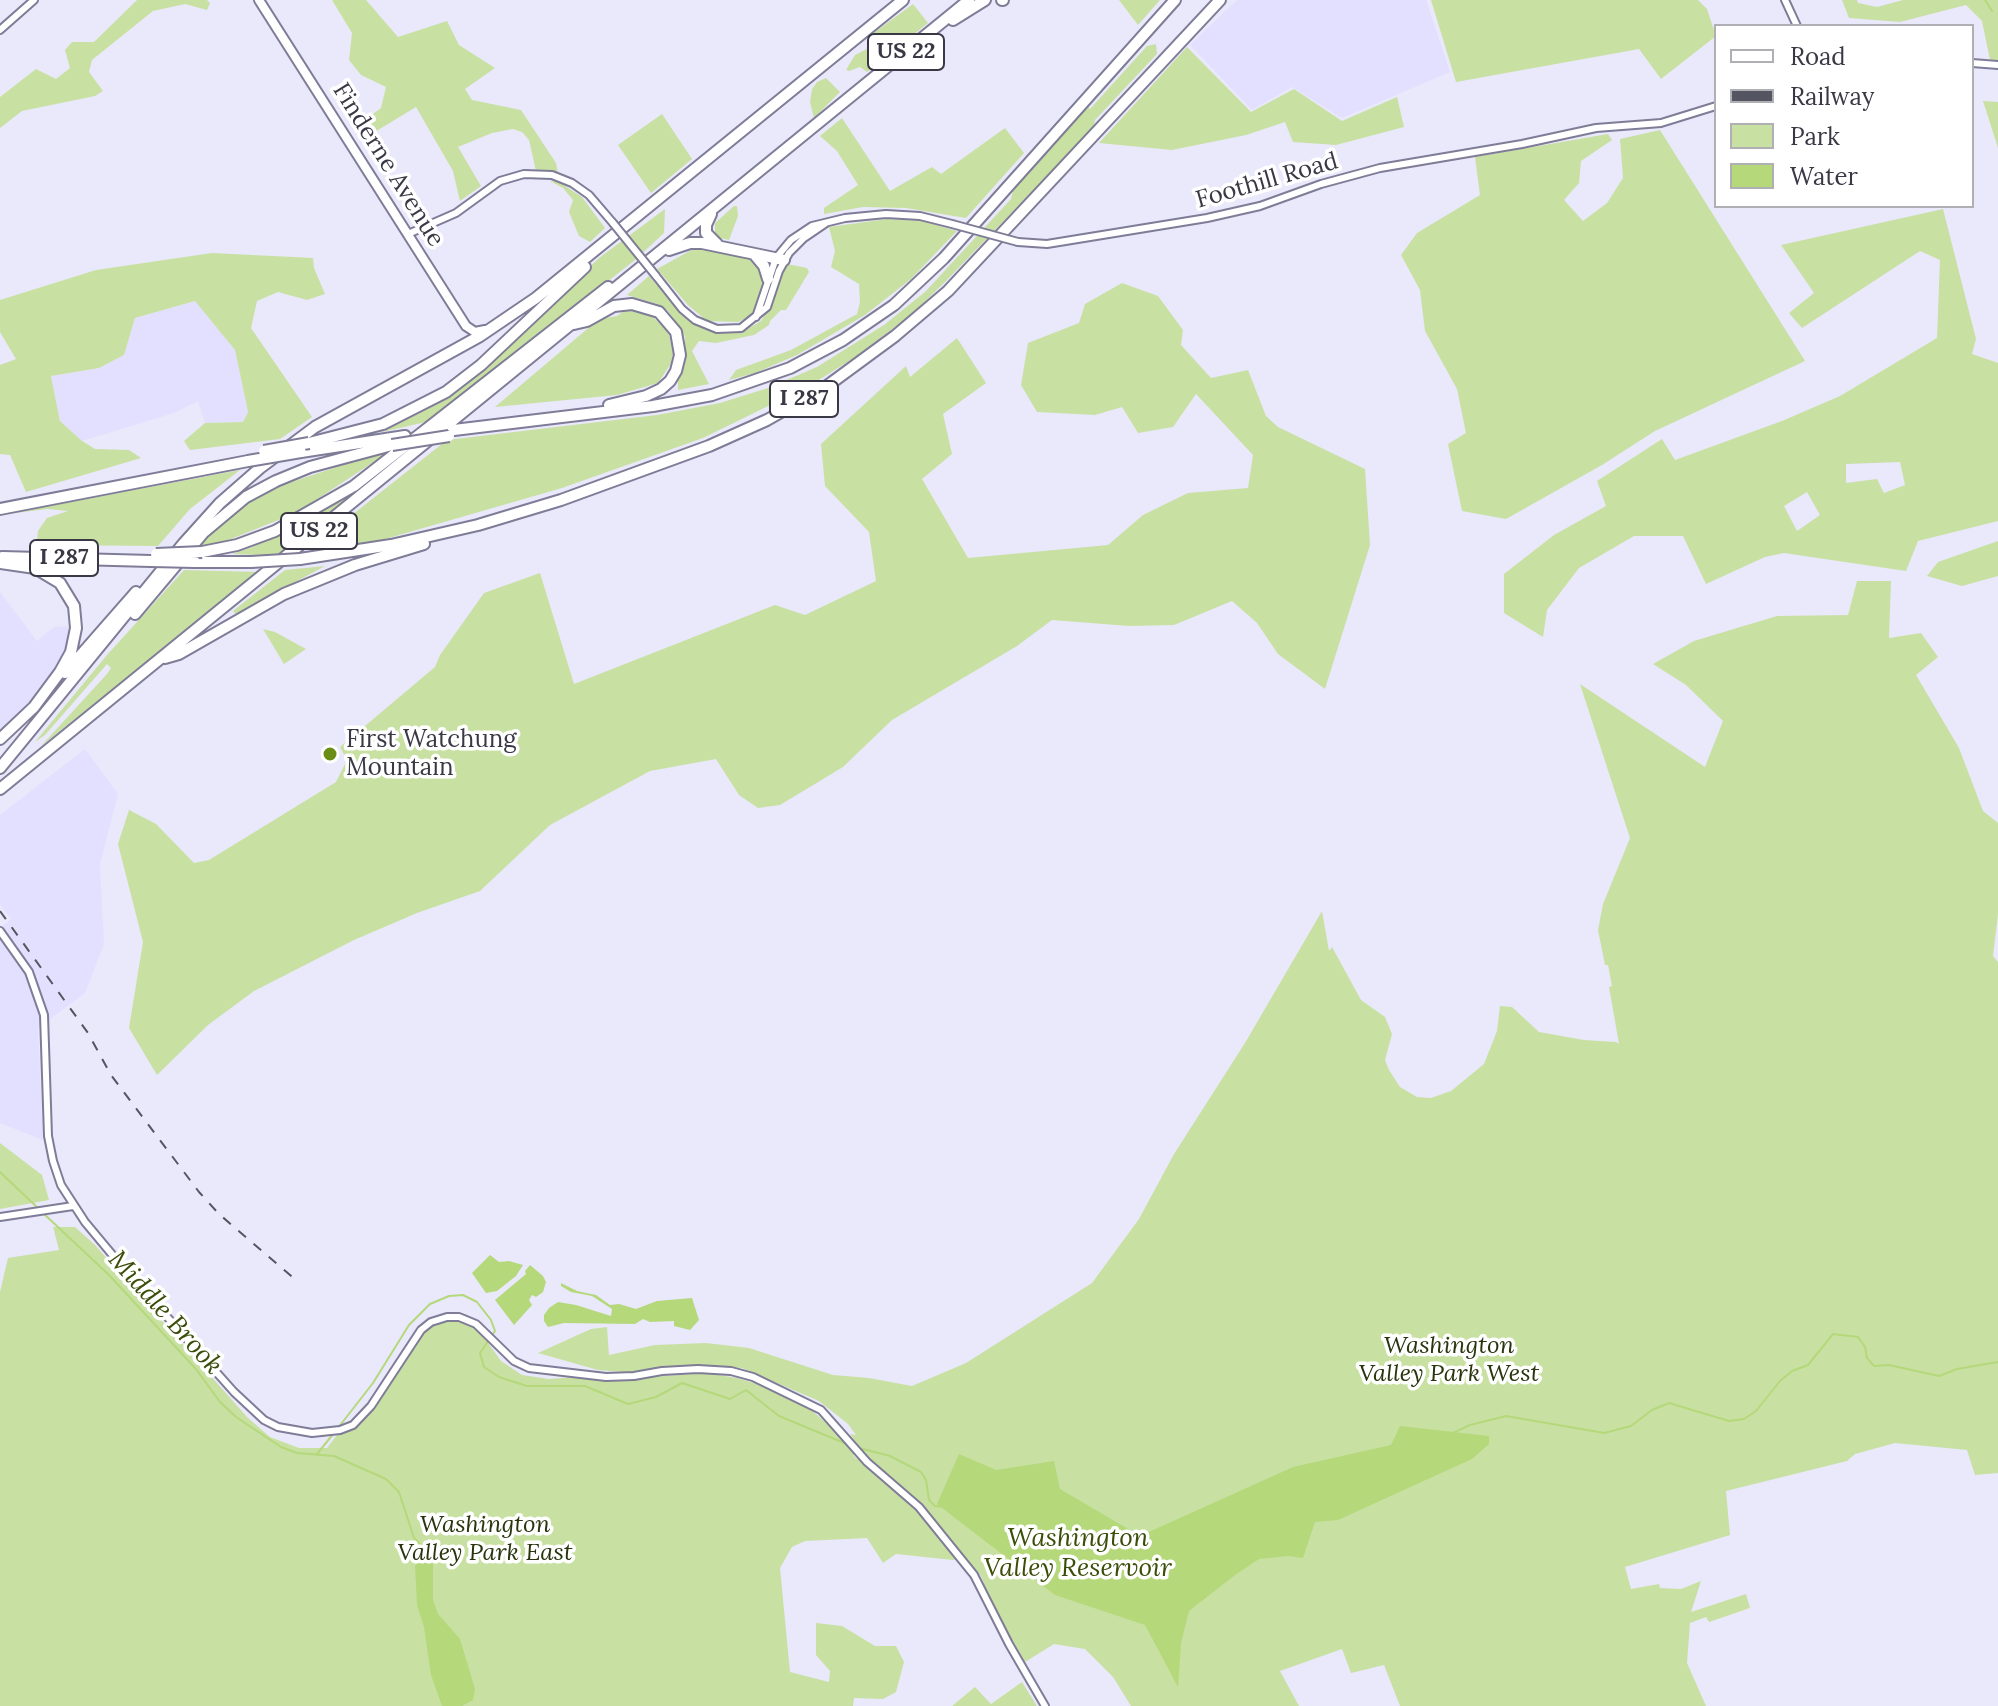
<!DOCTYPE html>
<style>
body{margin:0}
#map{position:relative;width:1998px;height:1706px;overflow:hidden;background:#eae8fb;font-family:Lora,serif}
canvas{display:block}
.legend{position:absolute;left:1714px;top:24px;width:260px;height:184px;box-sizing:border-box;background:#fff;border:2px solid #b0afb4;margin:0;padding:10px 14px;list-style:none;font-size:24px;color:#393844}
.legend li{display:flex;align-items:center;gap:16px;height:40px}
.legend b{width:40px;border:2px solid #b0afb4}
</style>
<div id="map">
<canvas width="1998" height="1706"></canvas>
<ul class="legend">
<li><b style="height:10px;background:#fff"></b>Road</li>
<li><b style="height:10px;background:#555461"></b>Railway</li>
<li><b style="height:22px;background:#c8e1a2"></b>Park</li>
<li><b style="height:22px;background:#b5d87b"></b>Water</li>
</ul>
</div>
<script>
const ctx = document.querySelector('canvas').getContext('2d');
ctx.lineJoin = 'round';
function paint(path, color) { ctx.fillStyle = color; ctx.fill(path, 'evenodd'); }
const toPath = rows => new Path2D(rows.map(r => 'M' + r).join(''));
function strokePath(path, color, width, dash) { ctx.strokeStyle = color; ctx.lineWidth = width; ctx.lineCap = dash ? 'butt' : 'round'; ctx.setLineDash(dash || []); ctx.stroke(path); }
function drawText(font, color, halo, rows, align = 'center') {
  ctx.font = font + ' Lora,serif'; ctx.lineWidth = 7; ctx.setLineDash([]); ctx.textBaseline = 'middle'; ctx.strokeStyle = halo; ctx.fillStyle = color; for (const [text, x, y, turn = 0] of rows) {
    ctx.save(); ctx.translate(x, y); ctx.rotate((+turn || 0) * Math.PI / 180); ctx.textAlign = isNaN(turn) ? turn : align; if (halo) ctx.strokeText(text, 0, 0); ctx.fillText(text, 0, 0); ctx.restore();
  }
}
paint(toPath([
 [1237,0,1426,0,1450,72,1342,118,1292,87,1252,110,1190,45],
 [196,301,235,350,248,412,243,422,205,423,198,401,174,413,82,441,60,421,51,376,99,368,124,355,135,318],
 [0,592,37,641,54,627,67,626,73,634,64,655,46,685,25,709,0,730],
 [85,749,118,794,100,864,104,944,85,993,38,1028,43,1140,0,1123,0,928,11,919,0,905,0,815]
]), '#e3e0ff');
paint(toPath([
 [137,0,207,0,210,3,207,10,185,4,153,11,92,60,89,72,103,91,95,96,22,111,0,128,0,97,36,69,56,79,70,68,65,50,72,42,94,42],
 [332,0,366,0,398,37,447,21,459,45,495,68,465,89,472,100,521,110,556,163,558,173,536,171,529,140,522,132,513,129,492,133,458,147,481,186,460,201,453,171,416,107,373,133,365,120,381,108,386,87,361,75,349,60,352,33],
 [1119,0,1160,0,1138,25],
 [1431,0,1698,0,1707,9,1716,36,1661,79,1639,49,1456,82],
 [1842,0,1857,0,1858,3,1877,7,1903,0,1998,0,1998,60,1990,60,1982,21,1966,5,1900,22,1849,18],
 [913,4,928,23,867,72,860,67,849,71,846,70,855,55,867,49,868,37],
 [1156,44,1157,54,1095,120,1094,127,947,280,912,314,854,358,809,386,703,438,562,488,375,542,314,553,310,548,447,440,657,415,720,403,768,388,817,367,884,325,925,292,1011,199,1013,191,1088,106,1090,109,1147,46],
 [1187,47,1251,112,1294,89,1342,121,1397,97,1404,127,1336,145,1293,142,1285,122,1246,135,1172,150,1099,143],
 [826,78,840,92,814,118,810,102,812,89,817,82],
 [1983,101,1998,102,1998,148],
 [662,114,692,159,651,193,618,145],
 [842,118,890,191,932,167,941,174,1005,128,1024,153,966,218,906,208,863,207,824,214,824,208,858,185,837,151,820,136],
 [1660,130,1805,361,1655,431,1602,465,1506,519,1462,511,1448,444,1466,433,1457,389,1425,331,1420,290,1401,255,1417,233,1480,195,1475,157,1608,134,1612,140,1581,161,1579,183,1564,200,1583,221,1607,203,1623,178,1620,139],
 [550,181,559,182,582,197,605,228,590,242,579,236,569,212,573,200,563,188],
 [734,206,737,206,738,216,729,240,715,237,715,223],
 [665,209,664,233,635,260,430,421,382,432,381,428,418,414,464,386,513,342,599,258],
 [1943,209,1976,339,1972,354,1998,363,1998,521,1918,541,1906,571,1784,553,1765,557,1706,584,1683,536,1634,536,1579,568,1547,610,1543,637,1504,613,1504,574,1554,535,1606,506,1597,481,1662,439,1675,460,1782,421,1840,396,1937,338,1940,260,1920,251,1802,328,1789,313,1814,293,1781,245],
 [1900,462,1905,485,1884,493,1877,479,1846,483,1846,464],
 [1807,492,1820,515,1797,531,1784,506],
 [887,219,922,221,957,231,911,279,865,315,797,355,755,373,729,380,736,370,791,350,857,314,860,302,859,284,831,267,835,251,829,227],
 [697,247,750,259,757,265,765,282,757,309,749,317,738,322,707,321,688,305,657,269],
 [212,253,313,258,314,268,325,294,307,300,278,292,257,301,251,328,312,417,280,439,190,450,184,441,205,423,243,422,248,412,235,350,195,301,135,318,124,355,99,368,51,376,60,421,82,441,95,449,129,450,141,458,26,492,10,455,0,454,0,365,16,359,0,332,0,300,96,270],
 [787,264,807,268,809,272,786,310,781,310,770,321,769,325,754,335,716,343,699,341,692,351,709,384,678,390,678,380,685,363,685,337,681,329,668,311,657,304,627,295,649,276,687,319,714,333,744,331,761,321,766,312,782,269],
 [1122,283,1158,296,1183,330,1181,345,1211,378,1248,370,1266,416,1278,427,1365,469,1370,545,1325,689,1278,654,1257,623,1232,601,1174,625,1129,626,1052,620,1017,646,892,720,843,767,780,805,758,808,739,795,716,759,650,771,550,825,480,891,417,913,354,940,254,991,208,1025,157,1075,129,1028,143,942,118,844,129,810,156,824,194,863,209,860,336,782,347,760,340,747,435,667,440,655,484,593,540,573,574,684,775,605,805,615,876,581,869,532,825,486,821,444,906,366,910,377,957,338,986,383,943,414,952,454,922,479,968,558,1108,545,1143,515,1188,493,1248,488,1253,455,1196,394,1173,427,1138,433,1122,407,1095,415,1037,412,1021,385,1028,343,1079,323,1085,304],
 [629,308,649,314,663,326,669,335,673,354,670,365,658,383,617,395,495,407,599,319,617,316],
 [395,448,296,513,211,547,198,549,195,547,235,510,270,489,334,468,346,460],
 [240,470,190,509,158,546,41,545,37,540,38,531,47,518,68,511,47,509,7,514],
 [376,476,284,556,232,554,250,548,305,523],
 [1998,541,1998,576,1962,586,1927,576,1938,562],
 [325,566,236,614,233,611,285,570],
 [184,570,260,572,41,746,107,674,111,668,107,664,45,735,35,742,107,655],
 [1857,581,1891,581,1889,638,1921,633,1938,657,1916,675,1959,748,1983,811,1998,823,1998,914,1993,956,1998,962,1998,1473,1975,1475,1967,1450,1895,1443,1855,1454,1847,1461,1726,1491,1730,1535,1625,1567,1631,1589,1659,1584,1660,1588,1681,1589,1701,1581,1691,1612,1746,1594,1750,1608,1709,1622,1706,1617,1690,1623,1687,1663,1706,1706,1400,1706,1384,1665,1351,1673,1342,1649,1280,1671,1299,1706,1131,1706,1113,1677,1085,1649,1054,1644,1025,1662,993,1607,981,1576,964,1557,953,1560,896,1554,883,1563,867,1538,805,1541,792,1547,780,1568,790,1672,829,1682,830,1671,816,1655,816,1623,842,1626,875,1646,896,1646,904,1662,896,1692,883,1699,854,1698,853,1706,0,1706,0,1292,8,1258,59,1250,53,1227,75,1227,95,1245,247,1417,270,1437,299,1448,327,1448,337,1435,356,1428,375,1407,427,1329,444,1316,458,1312,468,1315,501,1361,522,1375,549,1379,575,1377,608,1380,707,1373,737,1378,764,1386,809,1408,837,1432,857,1455,853,1455,857,1459,859,1447,850,1434,856,1435,848,1424,819,1401,742,1368,691,1366,635,1373,598,1370,538,1353,591,1329,607,1327,609,1355,655,1345,706,1343,749,1348,833,1375,869,1378,912,1386,966,1363,1092,1283,1139,1219,1174,1154,1245,1043,1322,911,1329,951,1332,947,1361,1000,1385,1017,1392,1034,1385,1060,1389,1070,1400,1087,1417,1097,1431,1098,1451,1091,1484,1064,1497,1031,1500,1006,1512,1007,1539,1032,1584,1040,1616,1042,1619,1044,1609,987,1612,986,1608,965,1605,965,1598,930,1603,904,1630,838,1580,684,1705,767,1723,721,1686,685,1653,664,1694,641,1777,616,1848,615],
 [263,629,275,632,306,649,284,664],
 [0,1143,42,1175,49,1200,0,1209],
 [1022,1682,1037,1706,952,1706,975,1687,991,1704]
]), '#c8e1a2');
paint(toPath([
 [490,1255,499,1262,509,1261,523,1265,516,1276,497,1291,486,1293,472,1273],
 [530,1265,543,1276,546,1282,543,1292,536,1297,532,1295,529,1300,532,1305,514,1325,495,1300,526,1274,525,1271],
 [561,1283,577,1291,596,1295,610,1305,619,1304,636,1309,657,1301,692,1298,699,1320,690,1330,674,1326,674,1321,650,1322,643,1319,635,1324,564,1323,548,1327,544,1321,544,1315,549,1308,558,1302,576,1305,611,1316,612,1309,592,1296,571,1292,561,1286],
 [1400,1426,1489,1436,1489,1444,1472,1459,1338,1520,1315,1522,1303,1558,1288,1556,1259,1559,1235,1575,1189,1611,1181,1643,1178,1687,1145,1625,1055,1595,937,1504,959,1454,996,1470,1054,1461,1060,1489,1140,1536,1293,1467,1391,1445],
 [430,1542,433,1549,433,1600,438,1614,460,1639,475,1689,473,1700,462,1706,442,1706,431,1675,424,1627,417,1605,415,1566]
]), '#b5d87b');
strokePath(toPath([
 [1985,0,1992,11],
 [0,1172,39,1209],
 [43,1213,109,1275,196,1369,220,1402,236,1417,281,1447,297,1453,334,1456,386,1479,399,1492,414,1538,425,1549],
 [338,1428,373,1383,409,1325,430,1304,449,1296,463,1295,477,1302,491,1320,495,1331,480,1353,484,1367,499,1377,527,1386,585,1386,628,1404,656,1397,682,1383,730,1399,746,1390,779,1416,849,1445],
 [1453,1433,1470,1425,1506,1416,1604,1433,1631,1426,1652,1410,1669,1403,1729,1421,1744,1419,1756,1411,1780,1381,1792,1371,1808,1365,1833,1334,1858,1337,1865,1347,1867,1358,1874,1366,1889,1365,1939,1376,1957,1369,1998,1362],
 [859,1448,890,1456,921,1472,926,1480,929,1500,935,1506,944,1507],
 [317,1454,334,1433]
]), '#b5d87b', 2);
const minor = toPath([
 [1785,0,1797,26],
 [0,30,34,0],
 [1972,63,1998,65],
 [408,234,456,213,500,181,524,174,552,175,572,183,589,195,613,223],
 [1018,242,1047,244,1207,218,1260,206,1321,184,1380,168,1522,144,1596,128,1661,123,1716,106],
 [656,276,682,309,695,320,717,329,741,328,767,307,779,271,789,253,804,238,826,223],
 [756,317,776,258,791,240,812,226,845,218,886,214,920,216,952,224],
 [0,931,29,972,44,1015,48,1136,53,1161,61,1185,85,1222,120,1264,234,1392,264,1420,278,1427,312,1433,340,1430,353,1425,371,1406,421,1330,431,1322,447,1317,459,1317,476,1324,514,1361,529,1368,606,1377,634,1376,662,1371,698,1369,731,1371,753,1377,821,1410,867,1462,919,1507,974,1575,1009,1644,1045,1706],
 [0,1217,73,1206]
]);
const major = toPath([
 [259,0,466,326,475,332,485,330]
]);
const highway = toPath([
 [1002,0,1003,0],
 [953,20,985,0],
 [711,214,706,225,706,233,717,244],
 [669,250,690,243,702,243,784,260],
 [754,254,764,266,768,279],
 [574,324,587,321,614,306,632,304,659,312,676,332,680,355,676,371,670,381,661,389,646,396,609,405],
 [454,430,653,406,712,395,790,368,843,340,894,305,944,258,1175,0],
 [309,443,383,424,446,392,481,365,585,267],
 [301,452,405,436],
 [0,509,248,461],
 [202,552,237,545,275,531,354,486,608,287],
 [2,557,151,561],
 [300,559,391,545,478,525,561,500,709,446,767,420,827,386,895,336,948,291,1220,0],
 [195,562,251,562],
 [0,563,35,568,60,583,74,606,76,628,71,652,60,672,34,707,0,739],
 [135,614,203,533,246,497,276,481,310,467,392,445],
 [165,658,179,654,284,594,355,565,424,544],
 [65,673,136,592],
 [0,768,184,543,220,503,260,468,315,427,480,336,536,298,903,0],
 [0,789,969,0]
]);
strokePath(minor, '#7f7c98', 10);
strokePath(major, '#7f7c98', 12);
strokePath(highway, '#7f7c98', 14);
strokePath(minor, '#fff', 6);
strokePath(major, '#fff', 8);
strokePath(highway, '#fff', 10);
strokePath(toPath([
 [0,911,88,1033,111,1075,199,1192,219,1214,297,1281]
]), '#555461', 2, [10, 10]);
const minorBridge = toPath([
 [613,223,656,276],
 [952,224,1018,242]
]);
const highwayBridge = toPath([
 [392,445,449,436],
 [264,451,309,443],
 [248,461,301,452],
 [156,554,202,552],
 [151,561,195,562],
 [251,562,300,559]
]);
strokePath(minorBridge, '#7f7c98', 10, []);
strokePath(highwayBridge, '#7f7c98', 14, []);
strokePath(minorBridge, '#fff', 6);
strokePath(highwayBridge, '#fff', 10);
for (const [x, y, r, color] of [
 [330,754,8,"#6a8d15"]
]) { const dot = new Path2D(); dot.arc(x, y, r, 0, 2 * Math.PI); ctx.fillStyle = color; ctx.fill(dot); strokePath(dot, '#fff', 3); }
for (const [x, y, w] of [
 [906,52,76],
 [804,399,68],
 [319,531,76],
 [64,558,68]
]) { const box = new Path2D(); box.roundRect(x - w / 2, y - 18, w, 36, 6); ctx.fillStyle = '#fff'; ctx.fill(box); strokePath(box, '#393844', 2); }
drawText('bold 22px', '#393844', null, [
 ["US 22",906,52],
 ["I 287",804,399],
 ["US 22",319,531],
 ["I 287",64,558]
]);
drawText('24px', '#393844', '#fff', [
 ["Finderne Avenue",388,165,58],
 ["Foothill Road",1267,181,-16]
]);
drawText('24px', '#393844', '#fff', [
 ["First Watchung",346,740],
 ["Mountain",346,768]
], 'left');
drawText('italic 24px', '#28350e', '#fff', [
 ["Washington",1449,1346],
 ["Valley Park West",1449,1374],
 ["Washington",485,1525],
 ["Valley Park East",485,1553]
]);
drawText('italic 26px', '#3a4e09', '#fff', [
 ["Middle Brook",165,1313,48],
 ["Washington",1078,1539],
 ["Valley Reservoir",1078,1569]
]);
</script>
